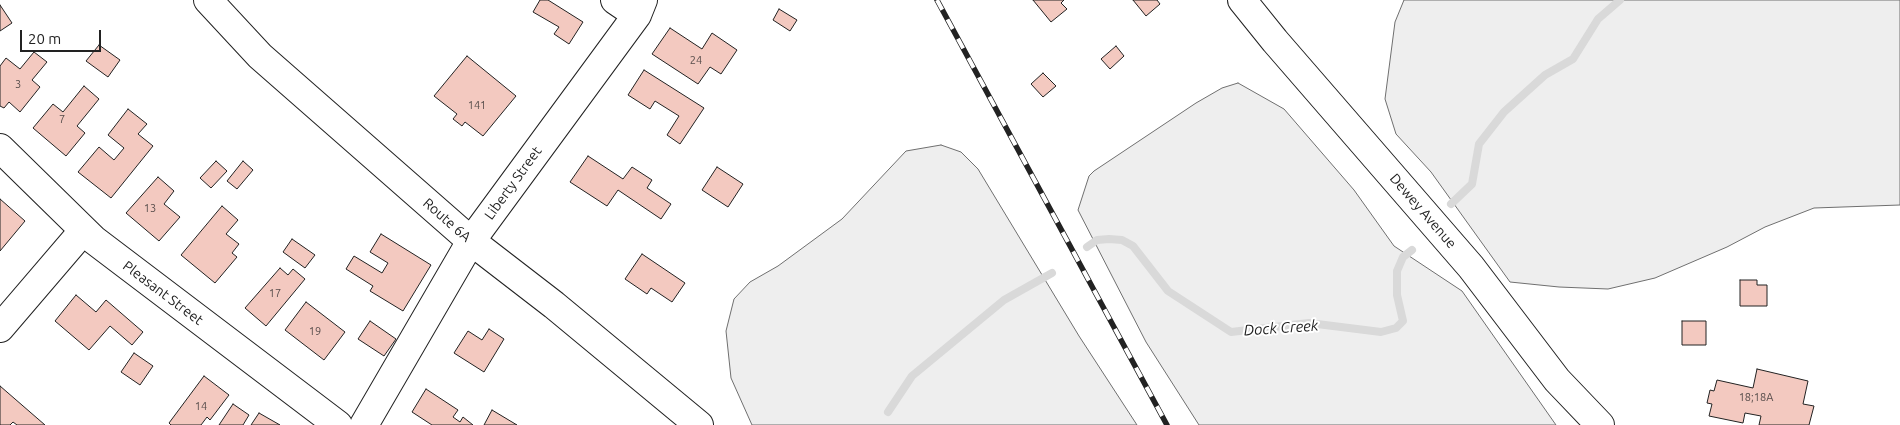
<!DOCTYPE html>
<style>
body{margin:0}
#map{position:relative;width:1900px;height:425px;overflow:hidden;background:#fff;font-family:Ubuntu,sans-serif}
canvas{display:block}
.scale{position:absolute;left:20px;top:30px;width:81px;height:22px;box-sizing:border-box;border:2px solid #222;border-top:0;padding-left:6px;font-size:15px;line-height:18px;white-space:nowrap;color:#222;-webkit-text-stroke:4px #fff;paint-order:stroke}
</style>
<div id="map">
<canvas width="1900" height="425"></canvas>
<div class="scale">20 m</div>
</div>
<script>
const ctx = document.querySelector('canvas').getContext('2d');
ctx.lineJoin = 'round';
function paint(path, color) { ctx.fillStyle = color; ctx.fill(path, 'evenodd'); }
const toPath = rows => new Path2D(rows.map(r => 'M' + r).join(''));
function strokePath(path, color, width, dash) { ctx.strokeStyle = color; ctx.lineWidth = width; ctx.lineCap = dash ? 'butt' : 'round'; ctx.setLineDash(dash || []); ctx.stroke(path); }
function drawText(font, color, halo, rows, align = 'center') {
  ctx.font = font + ' Ubuntu,sans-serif'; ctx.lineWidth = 4; ctx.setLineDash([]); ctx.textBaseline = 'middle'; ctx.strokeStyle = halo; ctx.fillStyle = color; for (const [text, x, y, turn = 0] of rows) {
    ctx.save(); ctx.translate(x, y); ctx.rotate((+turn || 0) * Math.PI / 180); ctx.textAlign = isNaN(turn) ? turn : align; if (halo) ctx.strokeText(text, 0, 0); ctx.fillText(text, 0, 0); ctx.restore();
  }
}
const green = toPath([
 [1404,0,1900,0,1900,205,1814,208,1765,227,1727,247,1655,278,1608,289,1559,287,1510,282,1431,172,1396,134,1385,99,1395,22,1404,0],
 [1238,83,1284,109,1354,190,1394,246,1462,291,1556,425,1199,425,1146,342,1078,210,1089,176,1094,171,1196,103,1222,88,1238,83],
 [941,145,961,152,978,169,1079,336,1137,425,752,425,731,378,726,331,734,299,750,282,778,266,842,219,906,151,941,145]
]);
paint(green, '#eee');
strokePath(green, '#6f6f6f', 1);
strokePath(toPath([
 [1451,204,1472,184,1479,144,1504,112,1545,75,1573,59,1598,19,1620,0],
 [1087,247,1097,240,1109,239,1122,240,1133,246,1168,291,1231,332,1309,323,1381,332,1396,328,1403,321,1397,295,1397,271,1403,257,1412,250],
 [888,412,912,376,1004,300,1052,273]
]), '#d9d9d9', 8);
const building = toPath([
 [540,0,548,0,583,22,569,44,554,34,559,27,533,12,540,0],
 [1033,0,1064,0,1061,3,1067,9,1051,22,1033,0],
 [1133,0,1157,0,1160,4,1146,16,1133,0],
 [0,5,12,23,0,31,0,5],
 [779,9,797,20,790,31,773,20,779,9],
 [670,28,702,49,712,33,737,50,721,74,710,67,698,84,652,54,670,28],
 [99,45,120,60,108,77,86,61,99,45],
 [1116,46,1124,56,1110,69,1101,59,1116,46],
 [34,52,47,62,32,80,40,87,20,112,9,102,4,108,0,106,0,66,6,58,20,69,34,52],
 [467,56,516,96,483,136,465,122,462,126,453,119,457,114,434,96,467,56],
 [644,70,704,108,680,144,667,135,679,116,655,101,650,109,628,95,644,70],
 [1043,73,1056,86,1043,97,1031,84,1043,73],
 [84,86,99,99,77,126,85,133,66,156,33,128,53,104,63,112,84,86],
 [128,109,147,124,138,134,153,146,111,198,78,172,99,147,114,160,124,148,108,135,128,109],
 [588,156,623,179,632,167,652,180,647,188,671,204,661,219,618,190,607,206,570,182,588,156],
 [216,161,227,171,211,188,200,178,216,161],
 [243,161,253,170,237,189,227,181,243,161],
 [717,167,743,184,728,207,702,190,717,167],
 [158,177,174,191,164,204,180,217,159,241,126,213,158,177],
 [0,199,25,221,0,251,0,199],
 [222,206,238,220,226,234,239,244,232,253,237,257,215,283,181,255,222,206],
 [381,234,431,265,403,311,370,291,373,286,346,269,354,256,382,273,388,263,370,252,381,234],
 [292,239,315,255,305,268,283,252,292,239],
 [642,254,685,283,672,302,651,288,647,294,625,279,642,254],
 [280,268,288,275,293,269,305,279,266,326,245,308,280,268],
 [1740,280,1757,280,1757,285,1767,285,1767,306,1740,306,1740,280],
 [76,295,96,312,106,300,143,332,132,345,110,326,89,350,55,321,76,295],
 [306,302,345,332,324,360,285,330,306,302],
 [370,321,396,339,384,356,358,339,370,321],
 [1682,321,1706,321,1706,345,1682,345,1682,321],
 [489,329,504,339,484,372,454,353,468,331,482,340,489,329],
 [134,353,153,366,140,385,121,372,134,353],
 [1757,369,1808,381,1803,404,1814,406,1809,425,1759,425,1761,416,1745,413,1743,423,1709,416,1712,404,1707,403,1710,390,1714,391,1717,380,1753,388,1757,369],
 [204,376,229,395,210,420,207,417,201,425,171,425,169,423,204,376],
 [0,386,45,425,17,425,13,422,10,425,0,425,0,386],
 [426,389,458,410,453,417,460,422,463,417,473,425,432,425,412,412,426,389],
 [233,404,249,415,243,425,219,425,233,404],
 [492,410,517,425,484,425,492,410],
 [259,413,280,425,251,425,259,413]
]);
paint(building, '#f3c9c0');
strokePath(building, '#222', 1);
const minor = toPath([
 [615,0,637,15],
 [1242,0,1275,41,1471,267,1557,380,1600,425],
 [0,148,94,240,338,425],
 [0,328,83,231],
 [364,425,471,241,637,15,643,0]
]);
const major = toPath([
 [208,0,260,56,471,241,554,305,699,425]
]);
strokePath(minor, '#222', 30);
strokePath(major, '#222', 30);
strokePath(minor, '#fff', 28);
strokePath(major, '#fff', 28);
const rail = toPath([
 [937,0,1167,425]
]);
strokePath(rail, '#222', 5.5);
strokePath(rail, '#fff', 4, [11]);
drawText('11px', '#564c4a', null, [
 ["24",696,60],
 ["3",18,84],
 ["141",477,105],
 ["7",62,119],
 ["13",150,208],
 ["17",275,293],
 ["19",315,331],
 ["18;18A",1756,397],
 ["14",201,406]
]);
drawText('14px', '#222', '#fff', [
 ["Liberty Street",513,183,-54],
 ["Dewey Avenue",1423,211,49],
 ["Route 6A",447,220,41],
 ["Pleasant Street",163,293,37]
]);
drawText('italic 15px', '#222', '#fff', [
 ["Dock Creek",1281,328,-4]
]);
</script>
